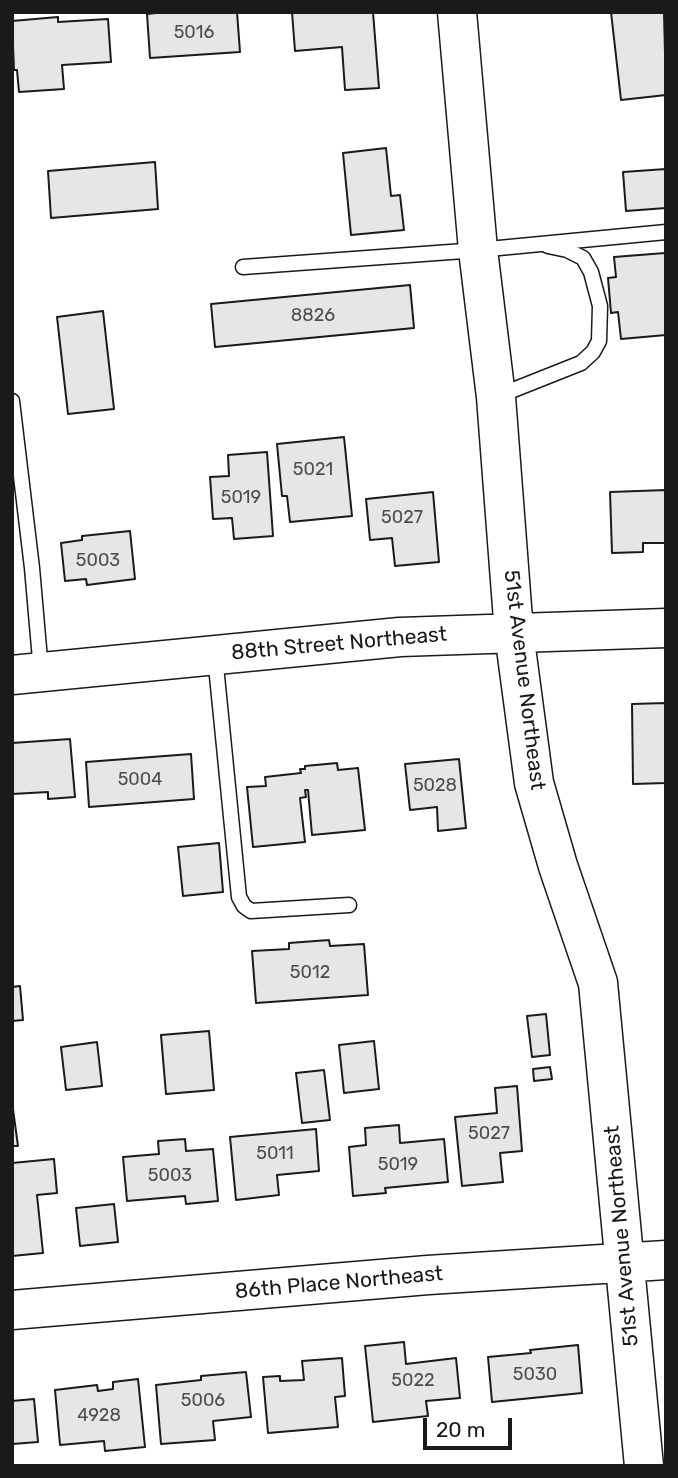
<!DOCTYPE html>
<style>
body{margin:0}
#map{position:relative;width:678px;height:1478px;overflow:hidden;background:#fff;font-family:Rubik,sans-serif}
canvas{display:block}
.frame{position:absolute;inset:0;border:14px solid #1a1a1a;pointer-events:none}
.scale{position:absolute;left:423px;top:1418px;width:89px;height:32px;box-sizing:border-box;border:4px solid #1a1a1a;border-top:0;padding-left:9px;font-size:21px;line-height:24px;white-space:nowrap;color:#1a1a1a;-webkit-text-stroke:5px #fff;paint-order:stroke}
</style>
<div id="map">
<canvas width="678" height="1478"></canvas>
<div class="frame"></div>
<div class="scale">20 m</div>
</div>
<script>
const ctx = document.querySelector('canvas').getContext('2d');
ctx.lineJoin = 'round';
function paint(path, color) { ctx.fillStyle = color; ctx.fill(path, 'evenodd'); }
const toPath = rows => new Path2D(rows.map(r => 'M' + r).join(''));
function strokePath(path, color, width, dash) { ctx.strokeStyle = color; ctx.lineWidth = width; ctx.lineCap = dash ? 'butt' : 'round'; ctx.setLineDash(dash || []); ctx.stroke(path); }
function drawText(font, color, halo, rows, align = 'center') {
  ctx.font = font + ' Rubik,sans-serif'; ctx.lineWidth = 5; ctx.setLineDash([]); ctx.textBaseline = 'middle'; ctx.strokeStyle = halo; ctx.fillStyle = color; for (const [text, x, y, turn = 0] of rows) {
    ctx.save(); ctx.translate(x, y); ctx.rotate((+turn || 0) * Math.PI / 180); ctx.textAlign = isNaN(turn) ? turn : align; if (halo) ctx.strokeText(text, 0, 0); ctx.fillText(text, 0, 0); ctx.restore();
  }
}
const building = toPath([
 [165,12,237,12,240,52,150,58,147,14,165,12],
 [292,12,373,12,379,88,345,90,342,47,295,51,292,12],
 [611,12,664,12,666,95,621,100,611,12],
 [58,17,58,22,108,19,111,62,62,65,64,89,19,92,17,70,14,70,12,21,58,17],
 [386,148,391,196,400,195,404,230,351,235,343,153,386,148],
 [155,162,158,209,51,218,48,171,155,162],
 [666,169,666,208,626,211,623,172,666,169],
 [665,253,666,335,621,339,618,312,611,313,608,278,616,277,614,257,665,253],
 [410,285,414,328,215,347,211,304,410,285],
 [103,311,114,409,68,414,57,317,103,311],
 [344,437,352,516,290,522,287,496,282,496,277,444,344,437],
 [267,452,273,536,234,539,232,518,213,519,210,477,229,476,228,455,267,452],
 [666,490,666,543,643,543,643,552,612,553,610,492,666,490],
 [433,492,439,562,395,566,392,538,370,540,366,499,433,492],
 [130,531,135,579,87,585,86,579,65,581,61,543,82,540,82,536,130,531],
 [666,703,666,783,633,784,632,704,666,703],
 [70,739,75,797,48,799,48,792,12,794,12,743,70,739],
 [191,754,194,799,89,807,86,762,191,754],
 [459,759,466,828,438,831,437,807,410,810,405,764,459,759],
 [337,763,338,770,358,768,365,830,312,835,308,790,305,790,306,797,300,798,305,842,253,847,247,787,266,786,265,777,301,773,300,769,305,769,305,766,337,763],
 [219,843,223,892,183,896,178,847,219,843],
 [329,940,330,946,364,944,368,995,256,1003,252,951,289,949,289,943,329,940],
 [20,986,23,1020,12,1021,12,987,20,986],
 [546,1014,550,1055,532,1057,527,1016,546,1014],
 [209,1031,214,1090,166,1094,161,1035,209,1031],
 [374,1041,379,1089,344,1093,339,1045,374,1041],
 [97,1042,102,1086,66,1090,61,1047,97,1042],
 [550,1067,552,1079,534,1081,533,1069,550,1067],
 [324,1070,330,1120,302,1123,296,1073,324,1070],
 [517,1086,522,1151,500,1153,503,1182,462,1186,455,1117,497,1113,495,1088,517,1086],
 [12,1102,18,1146,12,1146,12,1102],
 [399,1125,400,1143,444,1139,448,1182,385,1188,386,1193,353,1196,349,1147,366,1145,365,1128,399,1125],
 [316,1129,319,1171,277,1175,279,1195,236,1200,230,1137,316,1129],
 [185,1139,186,1151,213,1149,218,1201,186,1204,185,1196,127,1201,123,1157,159,1154,158,1141,185,1139],
 [54,1159,57,1193,37,1195,43,1253,12,1256,12,1163,54,1159],
 [114,1204,118,1242,80,1246,76,1208,114,1204],
 [404,1342,406,1364,456,1358,460,1398,426,1401,428,1416,373,1422,365,1346,404,1342],
 [578,1345,582,1393,492,1402,488,1357,531,1353,530,1350,578,1345],
 [342,1358,345,1396,335,1397,338,1427,268,1433,263,1377,280,1376,280,1381,304,1380,302,1361,342,1358],
 [246,1372,251,1417,213,1421,215,1440,161,1444,156,1385,201,1380,201,1376,246,1372],
 [138,1379,145,1447,105,1451,104,1441,60,1445,55,1390,97,1385,98,1391,113,1389,113,1382,138,1379],
 [34,1399,38,1442,12,1444,12,1401,34,1399]
]);
paint(building, '#e6e6e6');
strokePath(building, '#1a1a1a', 2);
const lane = toPath([
 [243,267,478,250,666,232],
 [498,396,581,363,593,352,599,341,600,306,591,272,583,258,567,250,548,246],
 [12,401,32,568,41,671],
 [215,656,239,897,244,906,251,911,349,905]
]);
const secondary = toPath([
 [457,12,478,250,496,397,514,633,534,783,558,866,598,983,644,1466],
 [12,675,400,637,666,628],
 [12,1310,428,1275,666,1260]
]);
strokePath(lane, '#1a1a1a', 17);
strokePath(secondary, '#1a1a1a', 41);
strokePath(lane, '#fff', 14);
strokePath(secondary, '#fff', 38);
drawText('18px', '#4d4d4d', null, [
 ["5016",194,33],
 ["8826",313,316],
 ["5021",313,470],
 ["5019",241,498],
 ["5027",402,518],
 ["5003",98,561],
 ["5004",140,780],
 ["5028",435,786],
 ["5012",310,973],
 ["5027",489,1134],
 ["5011",275,1154],
 ["5019",398,1165],
 ["5003",170,1176],
 ["5030",535,1375],
 ["5022",413,1381],
 ["5006",203,1401],
 ["4928",99,1416]
]);
drawText('21px', '#1a1a1a', '#fff', [
 ["88th Street Northeast",339,644,-5],
 ["51st Avenue Northeast",524,680,83],
 ["51st Avenue Northeast",622,1236,-95],
 ["86th Place Northeast",339,1283,-5]
]);
</script>
